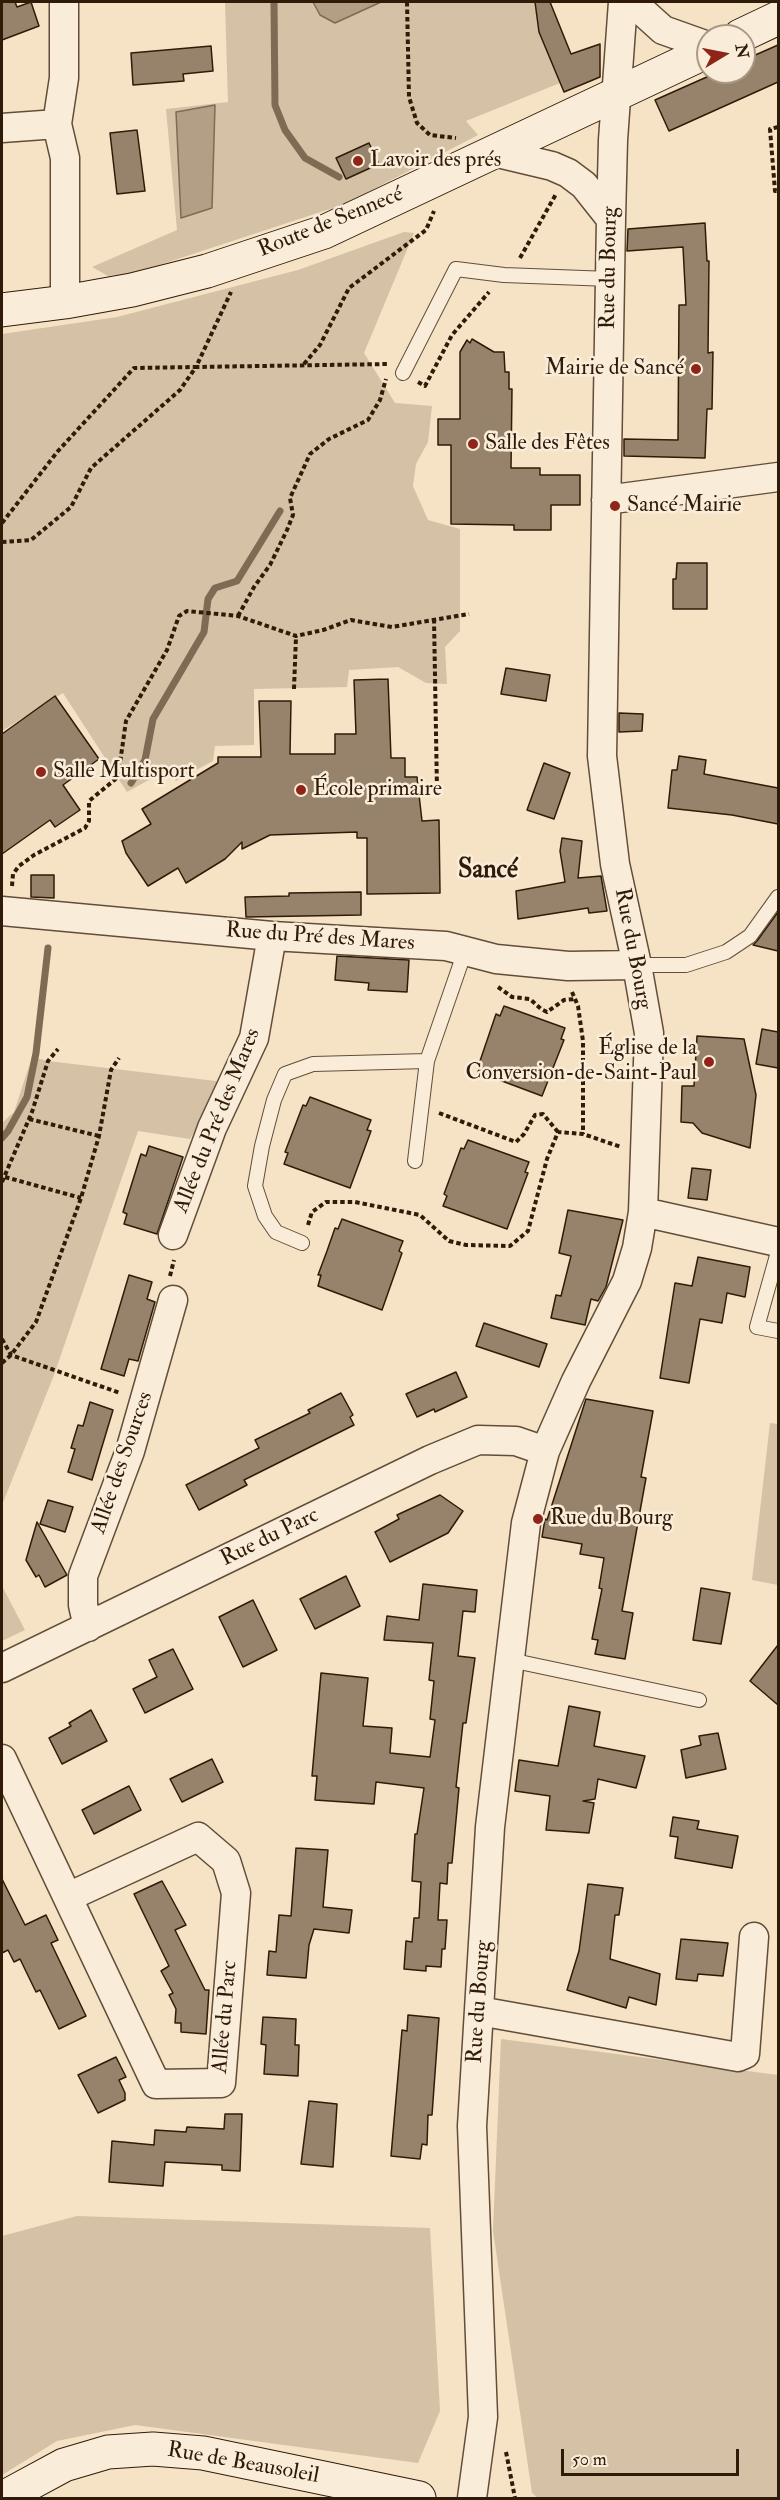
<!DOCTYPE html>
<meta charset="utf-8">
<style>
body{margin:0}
#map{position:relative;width:780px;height:2500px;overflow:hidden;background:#f6e3c6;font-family:"IM FELL Double Pica",serif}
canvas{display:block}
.frame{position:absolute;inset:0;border:3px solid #301b08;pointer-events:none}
.north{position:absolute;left:696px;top:24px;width:60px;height:60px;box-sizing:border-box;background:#f9edda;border:2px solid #a99986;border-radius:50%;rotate:80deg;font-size:16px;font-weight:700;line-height:24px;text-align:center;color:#301b08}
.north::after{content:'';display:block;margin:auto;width:21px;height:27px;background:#8f2418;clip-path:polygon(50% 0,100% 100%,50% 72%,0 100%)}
.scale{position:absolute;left:561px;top:2449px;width:178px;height:27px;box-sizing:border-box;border:3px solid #301b08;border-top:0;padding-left:8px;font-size:18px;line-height:21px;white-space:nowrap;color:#301b08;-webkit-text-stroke:4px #f9edda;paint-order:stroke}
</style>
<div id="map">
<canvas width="780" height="2500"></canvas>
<div class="frame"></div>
<div class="north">N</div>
<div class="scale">50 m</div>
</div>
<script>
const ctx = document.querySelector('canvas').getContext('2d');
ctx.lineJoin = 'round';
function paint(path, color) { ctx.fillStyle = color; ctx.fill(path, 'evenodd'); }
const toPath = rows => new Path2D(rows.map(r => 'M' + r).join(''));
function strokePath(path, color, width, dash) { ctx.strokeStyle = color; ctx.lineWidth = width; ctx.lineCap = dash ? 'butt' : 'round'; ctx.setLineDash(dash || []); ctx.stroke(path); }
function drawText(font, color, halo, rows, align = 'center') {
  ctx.font = font + ' "IM FELL Double Pica",serif'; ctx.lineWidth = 5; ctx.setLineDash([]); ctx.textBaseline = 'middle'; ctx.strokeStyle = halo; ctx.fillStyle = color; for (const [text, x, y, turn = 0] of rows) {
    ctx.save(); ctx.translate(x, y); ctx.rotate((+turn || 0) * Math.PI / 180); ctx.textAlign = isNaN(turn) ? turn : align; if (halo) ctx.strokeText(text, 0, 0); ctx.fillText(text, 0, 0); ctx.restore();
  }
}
paint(toPath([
 [225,2,535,2,539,32,560,83,466,121,478,135,345,204,135,273,108,276,92,267,177,230,166,109,228,102],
 [404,232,414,233,364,353,395,403,432,406,428,442,416,464,413,486,428,520,460,529,460,631,445,647,447,684,426,683,398,667,349,670,347,687,254,689,254,745,215,746,213,761,176,781,167,770,127,792,63,693,2,731,2,334,117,317,298,270],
 [32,1057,48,1061,224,1082,190,1139,138,1131,54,1375,2,1505,2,1123,14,1112],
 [770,1423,778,1424,778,1585,752,1580],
 [2,1586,25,1630,2,1641],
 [501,2039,778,2075,778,2498,538,2498,532,2493,493,2231],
 [77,2216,430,2228,440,2411,418,2463,135,2425,57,2441,2,2475,2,2236]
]), '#d4c1a6');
const water = toPath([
 [313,2,381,2,335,23,320,15,313,2],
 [215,105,212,208,181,218,176,112,215,105]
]);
paint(water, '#b39f85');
strokePath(water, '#7f6a53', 1.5);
strokePath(toPath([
 [274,2,275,105,285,130,305,158,339,177],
 [131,783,145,760,153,719,204,632,208,599,215,588,237,581,280,511],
 [2,1138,8,1131,27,1097,36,1053,48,948]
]), '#7f6a53', 7);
const building = toPath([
 [2,2,15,2,17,7,31,2,39,26,2,40,2,2],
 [535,2,550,2,571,54,600,44,600,77,564,92,539,32,535,2],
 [778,45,778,82,669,131,655,100,718,72,744,72,744,60,778,45],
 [211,46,213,71,183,74,184,81,133,85,131,53,211,46],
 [137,130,145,191,117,194,110,133,137,130],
 [369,143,379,164,346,179,336,158,369,143],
 [705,223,707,261,709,261,708,353,713,352,712,409,707,409,705,458,624,456,624,439,678,440,679,305,686,305,683,247,627,251,628,229,705,223],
 [472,339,494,352,504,352,505,372,509,372,509,389,512,389,511,468,540,468,540,475,580,475,580,505,551,505,551,530,514,530,514,525,451,524,451,445,438,445,438,419,460,419,460,352,467,340,470,343,472,339],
 [677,563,707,563,707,609,673,609,673,579,676,579,677,563],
 [506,668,550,675,546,701,501,694,506,668],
 [388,679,391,758,405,758,405,777,417,777,422,821,439,820,440,893,367,894,367,838,357,838,357,832,270,835,242,849,242,842,225,859,186,883,178,868,148,886,126,853,122,841,151,824,142,809,218,763,218,757,261,757,259,701,291,701,290,754,335,754,335,734,356,734,354,680,388,679],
 [55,696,99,759,63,785,80,810,55,827,50,820,2,854,2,734,55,696],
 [619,713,643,714,642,731,619,732,619,713],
 [679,756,706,760,704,774,778,788,778,824,732,815,668,808,672,770,677,770,679,756],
 [544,763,570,773,554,819,527,810,544,763],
 [562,838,582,841,578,878,601,876,607,911,589,913,588,908,518,919,516,891,565,882,560,851,562,838],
 [31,875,54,875,54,898,31,897,31,875],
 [361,892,361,915,246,917,245,897,289,896,289,893,361,892],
 [778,912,778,951,753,945,757,941,778,912],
 [337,956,409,960,407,992,368,990,369,983,335,980,337,956],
 [504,1006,565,1028,561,1039,564,1040,542,1096,478,1072,482,1062,480,1061,496,1014,500,1016,504,1006],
 [762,1029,778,1032,778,1068,756,1064,762,1029],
 [697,1036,744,1039,756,1095,750,1148,702,1133,693,1123,681,1122,682,1086,694,1086,697,1036],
 [310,1097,371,1120,367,1130,371,1131,350,1188,284,1164,288,1153,285,1152,303,1105,306,1106,310,1097],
 [468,1140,529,1162,525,1172,528,1173,507,1229,443,1206,447,1196,444,1194,461,1148,464,1149,468,1140],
 [149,1146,183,1157,157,1234,124,1224,127,1214,123,1212,141,1154,146,1156,149,1146],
 [692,1168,711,1170,707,1200,688,1198,692,1168],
 [568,1210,623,1220,606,1287,598,1301,591,1299,585,1325,551,1318,556,1295,561,1296,571,1256,559,1253,568,1210],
 [342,1219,403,1241,399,1251,402,1253,382,1310,318,1286,321,1275,318,1275,327,1251,335,1228,338,1229,342,1219],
 [698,1257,750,1267,745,1297,727,1293,722,1323,700,1319,689,1383,660,1378,675,1283,692,1286,698,1257],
 [129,1275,152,1282,147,1299,155,1302,138,1361,129,1359,124,1376,101,1369,129,1275],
 [484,1323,547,1344,539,1367,476,1346,484,1323],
 [456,1372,467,1397,435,1412,434,1409,417,1417,406,1394,456,1372],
 [341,1393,353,1415,350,1417,354,1425,244,1480,247,1485,199,1510,186,1485,259,1448,255,1440,310,1413,308,1410,341,1393],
 [586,1399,653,1411,641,1477,646,1478,622,1611,633,1613,625,1659,595,1654,598,1640,592,1639,602,1589,599,1588,604,1558,580,1554,582,1544,542,1537,545,1519,547,1520,586,1399],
 [90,1402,113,1410,92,1480,68,1472,75,1449,71,1448,78,1425,83,1426,90,1402],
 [440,1495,463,1511,448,1533,390,1562,375,1532,399,1519,397,1515,440,1495],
 [48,1500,73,1507,65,1532,40,1524,48,1500],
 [37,1522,67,1575,45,1587,39,1575,36,1577,26,1560,37,1522],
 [346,1576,360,1606,315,1629,300,1599,346,1576],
 [423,1584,477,1590,475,1612,463,1611,458,1656,475,1658,466,1723,463,1723,456,1787,459,1788,452,1863,448,1863,447,1884,440,1883,438,1920,447,1920,445,1949,442,1949,441,1967,426,1966,426,1971,404,1969,406,1941,412,1942,414,1918,419,1918,421,1882,412,1881,415,1834,417,1834,424,1788,376,1782,374,1804,315,1800,317,1776,312,1776,321,1673,368,1678,363,1726,392,1728,390,1753,430,1757,435,1720,430,1719,434,1681,429,1680,433,1643,384,1640,387,1616,419,1620,423,1584],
 [701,1588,730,1593,721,1644,693,1640,701,1588],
 [253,1600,277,1650,243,1667,219,1617,253,1600],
 [778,1645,778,1705,750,1681,778,1645],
 [173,1649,193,1689,145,1713,133,1689,157,1677,149,1660,173,1649],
 [569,1706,600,1712,594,1746,645,1756,636,1788,598,1779,595,1799,583,1801,594,1803,589,1833,546,1830,550,1796,515,1791,519,1760,558,1766,569,1706],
 [91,1710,107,1741,62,1764,49,1738,71,1726,69,1723,91,1710],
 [718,1733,726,1769,686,1778,681,1750,701,1745,699,1736,718,1733],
 [212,1759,223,1782,182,1802,170,1779,212,1759],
 [129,1786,141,1810,94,1834,82,1810,129,1786],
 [673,1817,699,1821,697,1829,738,1836,732,1868,675,1858,678,1837,670,1836,673,1817],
 [296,1848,328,1850,323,1907,352,1910,349,1933,314,1929,309,1945,306,1978,267,1975,269,1951,276,1952,279,1915,291,1916,296,1848],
 [2,1879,25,1925,46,1915,58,1940,51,1943,86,2016,59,2029,40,1990,36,1992,20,1959,14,1962,8,1950,2,1953,2,1879],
 [162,1881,186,1925,175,1930,205,1990,209,1990,206,2034,181,2032,181,2023,175,2023,176,2009,169,1995,173,1993,161,1971,169,1966,134,1894,162,1881],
 [588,1884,623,1888,619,1915,615,1915,610,1959,660,1974,656,2005,629,1997,626,2008,567,1990,579,1951,588,1884],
 [681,1939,728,1943,723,1976,698,1974,697,1981,676,1979,681,1939],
 [408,2015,439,2018,432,2115,428,2115,427,2145,422,2144,420,2159,391,2156,402,2030,407,2031,408,2015],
 [263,2017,296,2019,295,2045,299,2045,298,2076,264,2074,266,2045,261,2044,263,2017],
 [116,2057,126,2077,119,2080,125,2093,125,2100,98,2113,78,2075,116,2057],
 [309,2101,337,2104,333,2167,301,2164,309,2101],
 [225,2114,242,2114,240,2171,222,2170,222,2165,165,2162,163,2186,109,2182,112,2141,154,2145,155,2130,186,2132,187,2127,224,2129,225,2114]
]);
paint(building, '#97836b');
strokePath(building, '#301b08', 1.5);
const lane = toPath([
 [403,373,456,269,504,275,610,279],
 [637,965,686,965,726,952,750,936,778,897],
 [415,1161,427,1061,465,951],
 [302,1243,276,1232,265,1216,255,1186,262,1146,274,1100,285,1074,313,1064,427,1061],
 [778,1252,757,1327,778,1331],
 [510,1660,699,1700]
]);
const street = toPath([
 [64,2,64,78,57,124,65,158,65,302],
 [632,2,663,30,708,46],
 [2,128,57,124],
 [493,152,552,166,568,173,584,185,611,219],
 [606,500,778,477],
 [2,911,272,936,446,946,496,959,568,966,637,965],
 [643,1212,778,1242],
 [173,1235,212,1128,254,1038,272,936],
 [88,1627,83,1605,83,1576,130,1451,173,1300],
 [2,1668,430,1460,478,1440,516,1441,545,1451],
 [2,1759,156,2084,221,2083,236,1893,226,1861,198,1837,68,1897],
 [479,2011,738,2057,745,2054,754,1937],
 [472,2498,483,2417,472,2126,490,1827,526,1523,545,1451,576,1381,627,1281,637,1248,643,1212,649,1033,637,965,615,864,602,756,611,219,613,140,623,2]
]);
const secondary = toPath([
 [740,36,778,18],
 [2,310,65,302,132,290,207,271,324,232,708,51],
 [3,2498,64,2465,108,2452,153,2449,203,2453,419,2498]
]);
strokePath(lane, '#624d38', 16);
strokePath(street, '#624d38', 31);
strokePath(secondary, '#301b08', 35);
strokePath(toPath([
 [407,2,409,97,417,123,430,135,456,138],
 [778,127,770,129,775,191,778,191],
 [520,258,556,194],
 [304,364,320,345,349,288,426,230,434,211],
 [418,382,425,386,452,335,489,292],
 [2,523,58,451,134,368,196,367,231,292],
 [2,542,31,540,71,507,91,468,180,390,196,367,389,364],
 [238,616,254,587,270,565,287,530,293,515,290,498,310,454,329,439,368,420,380,400,386,379],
 [434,619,437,790],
 [294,689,296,636],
 [12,886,13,874,19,866,34,855,85,828,89,821,89,801,118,777,126,721,167,650,179,616,187,611,238,616,296,636,323,630,351,620,392,627,469,614],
 [498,987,512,997,530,999,541,1009,547,1012,564,1000,575,999],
 [572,992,578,1006,583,1041,583,1134],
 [439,1113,516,1142,524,1134,535,1115,543,1114,558,1132],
 [29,1119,99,1136],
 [5,1177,81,1198],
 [2,1182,32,1112,48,1061,58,1049],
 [308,1225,312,1212,326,1202,355,1202,420,1215,449,1241,466,1245,510,1246,528,1231,547,1159,558,1132,583,1134,621,1147],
 [170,1276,174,1260],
 [2,1339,11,1355,120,1393],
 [2,1363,11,1355,36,1322,81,1198,99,1136,111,1070,119,1058],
 [506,2452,515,2498]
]), '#301b08', 4, [4.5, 3]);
strokePath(lane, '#f9edda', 14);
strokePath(street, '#f9edda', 28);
strokePath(secondary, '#f9edda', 33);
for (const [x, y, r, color] of [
 [358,161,6,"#8f2418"],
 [696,369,6,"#8f2418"],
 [473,444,6,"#8f2418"],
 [615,506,6,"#8f2418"],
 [41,772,6,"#8f2418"],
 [301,790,6,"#8f2418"],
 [709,1062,6,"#8f2418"],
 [538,1519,6,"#8f2418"]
]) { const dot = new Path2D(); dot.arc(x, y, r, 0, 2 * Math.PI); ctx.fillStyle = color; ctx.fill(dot); strokePath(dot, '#f9edda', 2); }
drawText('22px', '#301b08', '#f9edda', [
 ["Lavoir des prés",370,161],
 ["Mairie de Sancé",684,369,"right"],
 ["Salle des Fêtes",485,444],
 ["Sancé Mairie",627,506],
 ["Salle Multisport",53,772],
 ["École primaire",313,790],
 ["Église de la",697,1049,"right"],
 ["Conversion-de-Saint-Paul",697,1074,"right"],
 ["Rue du Bourg",550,1519]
], 'left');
drawText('22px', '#301b08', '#f9edda', [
 ["Route de Sennecé",331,223,-22],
 ["Rue du Bourg",610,268,-89],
 ["Rue du Pré des Mares",320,938,4],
 ["Rue du Bourg",632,949,79],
 ["Allée du Pré des Mares",218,1121,-68],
 ["Allée des Sources",123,1463,-71],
 ["Rue du Parc",270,1538,-26],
 ["Rue du Bourg",480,2002,-86],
 ["Allée du Parc",226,2017,-85],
 ["Rue de Beausoleil",243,2464,10]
]);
drawText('bold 26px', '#301b08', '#f9edda', [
 ["Sancé",488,871]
]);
</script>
